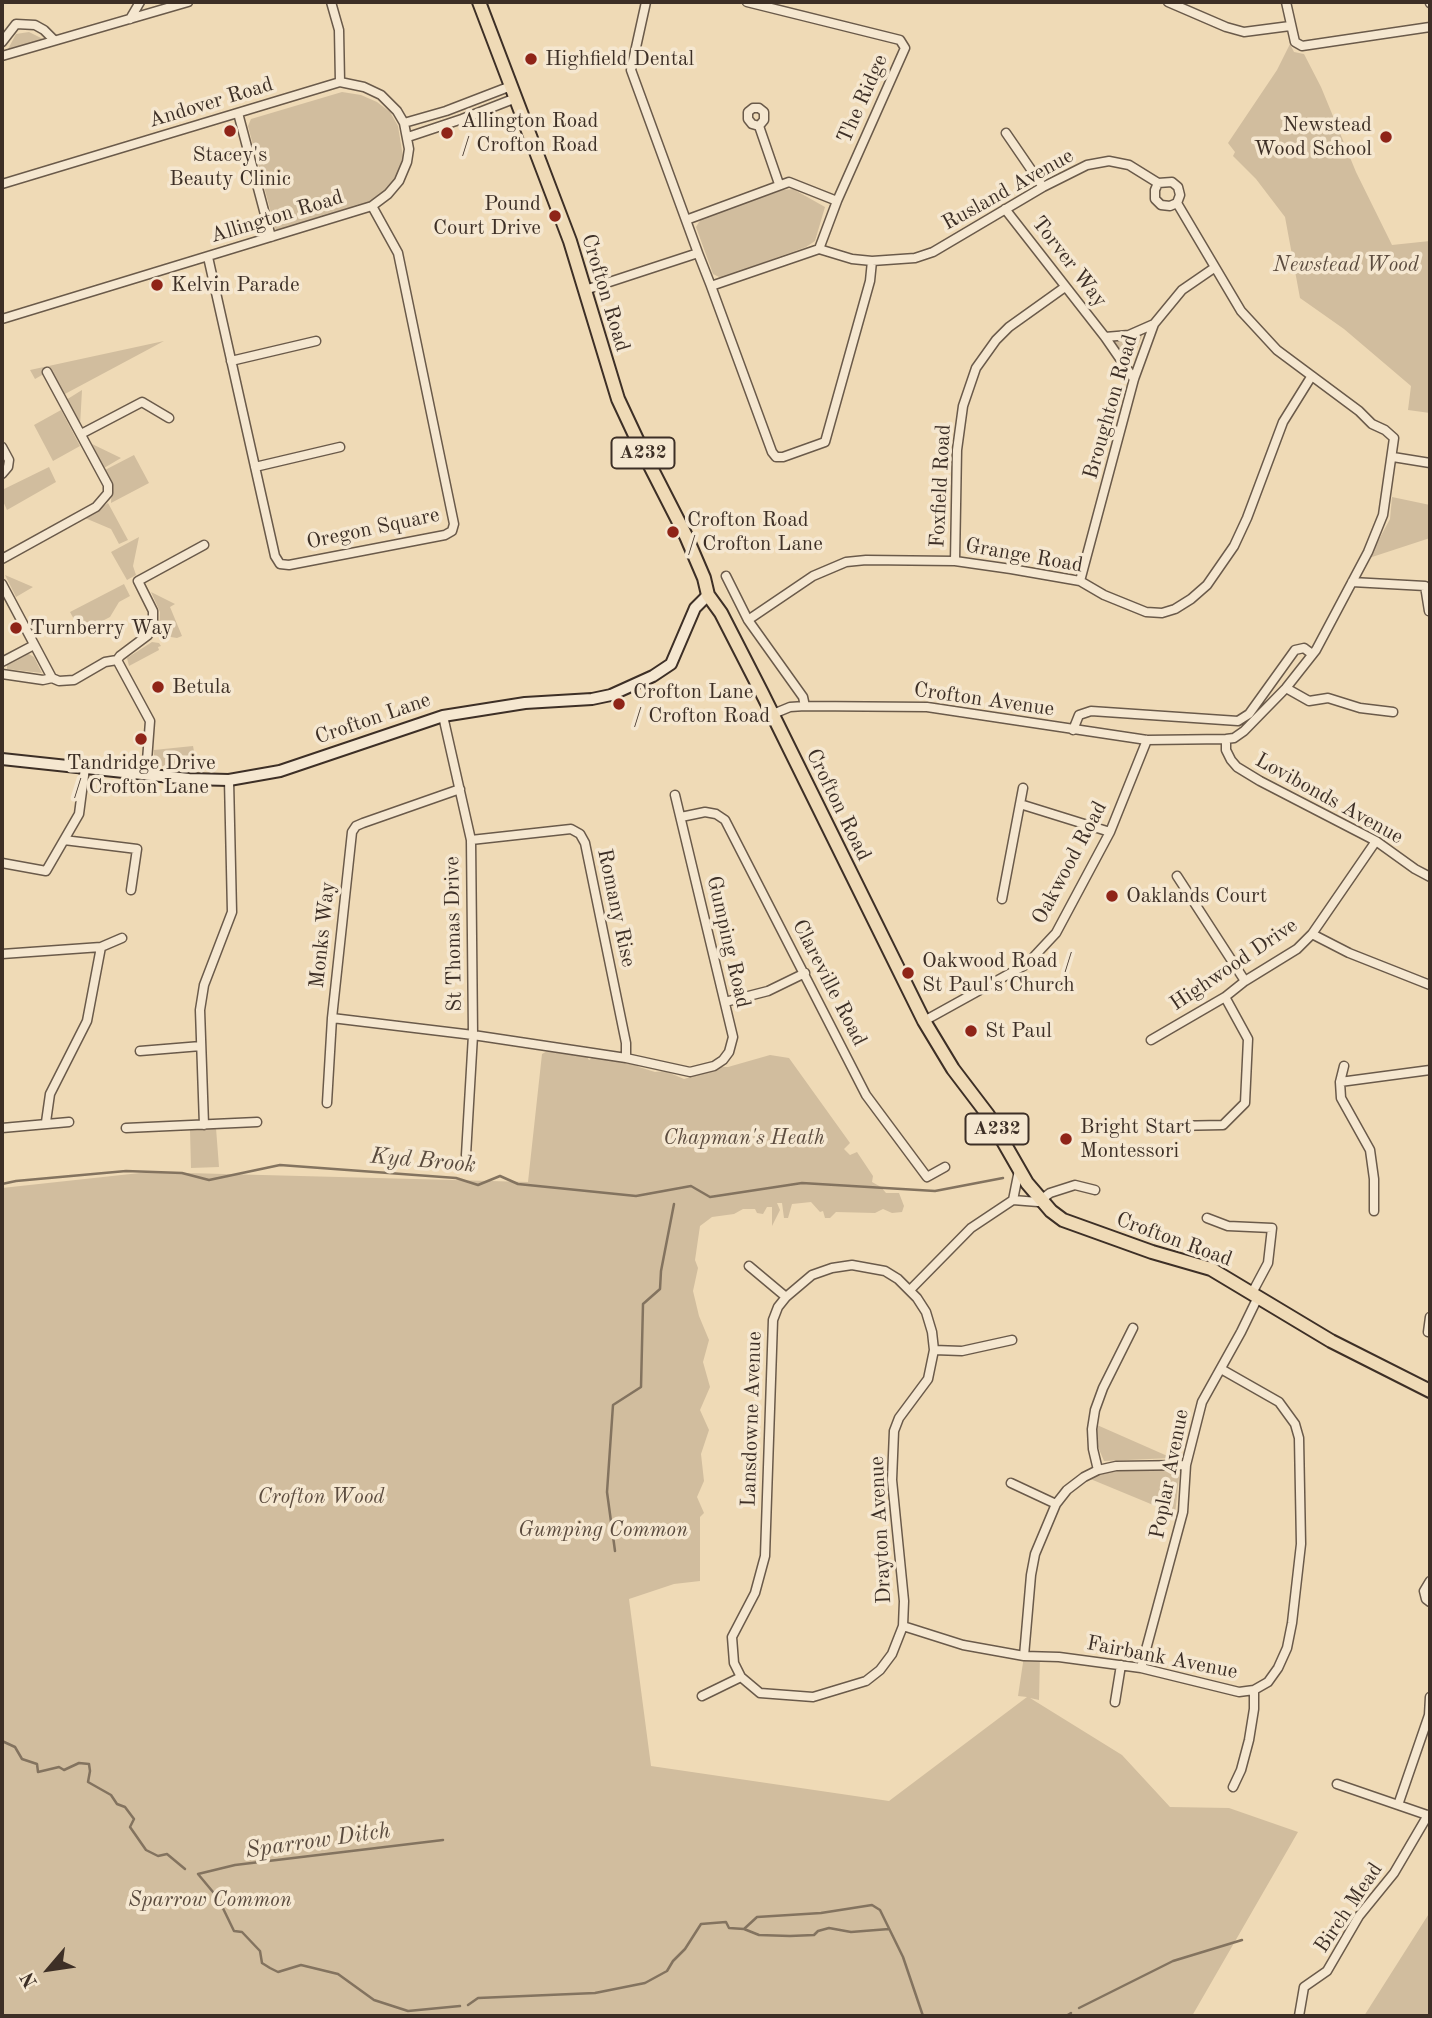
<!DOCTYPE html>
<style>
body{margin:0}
#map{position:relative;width:1432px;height:2018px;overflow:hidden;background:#efdab6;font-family:"Old Standard TT",serif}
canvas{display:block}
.frame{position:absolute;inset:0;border:4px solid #3d2f26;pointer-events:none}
.north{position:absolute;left:14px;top:1934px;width:70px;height:70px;-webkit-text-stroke:5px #f5e7d0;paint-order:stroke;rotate:241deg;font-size:19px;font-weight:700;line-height:28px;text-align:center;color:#3d2f26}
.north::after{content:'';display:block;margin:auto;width:24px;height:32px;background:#3d2f26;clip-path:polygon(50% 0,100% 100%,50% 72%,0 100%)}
</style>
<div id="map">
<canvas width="1432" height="2018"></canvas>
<div class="frame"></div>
<div class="north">N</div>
</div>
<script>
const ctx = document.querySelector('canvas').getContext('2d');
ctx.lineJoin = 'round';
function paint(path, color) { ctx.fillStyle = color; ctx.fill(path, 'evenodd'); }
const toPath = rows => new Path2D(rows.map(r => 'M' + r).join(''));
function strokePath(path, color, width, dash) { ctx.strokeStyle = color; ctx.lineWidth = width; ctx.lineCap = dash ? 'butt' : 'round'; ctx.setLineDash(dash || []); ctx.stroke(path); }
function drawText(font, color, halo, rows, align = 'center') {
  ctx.font = font + ' "Old Standard TT",serif'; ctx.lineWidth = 7; ctx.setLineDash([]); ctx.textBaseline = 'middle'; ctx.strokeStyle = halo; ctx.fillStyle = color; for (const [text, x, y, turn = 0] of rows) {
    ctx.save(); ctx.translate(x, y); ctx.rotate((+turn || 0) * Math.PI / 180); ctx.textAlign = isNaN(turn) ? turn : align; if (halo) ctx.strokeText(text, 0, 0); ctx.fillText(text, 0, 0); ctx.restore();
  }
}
paint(toPath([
 [29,32,45,40,7,51,16,34],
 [1290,44,1294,52,1304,54,1321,87,1356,172,1392,245,1430,241,1430,413,1408,410,1411,386,1344,329,1300,298,1285,217,1256,179,1233,156,1235,152,1228,143,1277,70],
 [342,92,361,95,377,102,390,112,398,126,404,163,398,181,371,205,280,233,275,228,248,126,251,119],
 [793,189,825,207,815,241,806,247,721,278,713,274,696,227,699,222,702,218,783,190],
 [1144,331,1130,365,1112,341,1129,338],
 [164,341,63,395,49,371,35,379,30,370],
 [82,390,80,426,66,400],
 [61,410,80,446,53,461,34,425],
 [92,444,121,458,104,468],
 [134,455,149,483,111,503,112,483,105,470],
 [49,467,56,482,7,510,2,499,2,490],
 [1392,497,1430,505,1430,538,1369,558,1390,519],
 [108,503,128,540,119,544,111,529,85,518],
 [139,537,133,566,136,575,127,580,111,552],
 [5,575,33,587,16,597],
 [124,584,130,596,119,602,110,617,81,632,70,612],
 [151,592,175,604,170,607,182,636,177,638,159,635,160,612],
 [152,642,159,643,161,646,158,647,159,650,129,666,127,658],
 [27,653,34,657,42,673,7,669,7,664],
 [193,746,197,767,161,766,154,759,154,750],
 [551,1049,575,1051,576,1055,586,1055,589,1060,596,1055,626,1061,628,1064,635,1064,639,1067,655,1072,665,1071,684,1079,721,1067,728,1067,770,1055,789,1058,850,1143,844,1149,850,1155,857,1152,873,1176,872,1182,881,1187,886,1193,899,1193,904,1206,902,1212,892,1213,883,1209,875,1213,836,1212,830,1218,825,1218,823,1211,820,1212,811,1202,792,1204,788,1218,784,1218,782,1203,777,1203,780,1210,772,1226,772,1207,767,1207,763,1214,757,1213,755,1209,743,1209,734,1214,712,1217,700,1226,695,1260,698,1268,693,1291,699,1316,709,1340,703,1362,710,1387,700,1410,709,1430,701,1454,704,1481,697,1497,704,1513,700,1517,700,1581,674,1584,629,1599,651,1766,889,1801,1027,1697,1018,1696,1024,1656,1040,1656,1039,1700,1030,1698,1122,1755,1170,1807,1229,1808,1298,1832,1192,2016,2,2016,2,1188,149,1172,528,1182,542,1054],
 [216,1128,219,1167,191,1168,190,1130],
 [1097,1425,1172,1458,1104,1461,1096,1442],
 [1117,1469,1180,1469,1175,1514,1088,1478],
 [1430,1912,1430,2016,1364,2016]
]), '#d1bd9e');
strokePath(toPath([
 [2,1184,16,1181,126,1171,182,1173,209,1180,280,1165,456,1178,478,1185,500,1176,518,1184,636,1196,691,1186,710,1197,802,1183,935,1191,1003,1178],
 [615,1551,607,1492,613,1405,641,1387,643,1304,660,1289,661,1271,674,1204],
 [2,1741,15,1747,22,1759,37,1764,38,1772,59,1767,64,1770,79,1763,89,1764,90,1771,88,1782,111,1795,117,1804,125,1807,134,1819,130,1827,146,1850,158,1856,167,1854,185,1869],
 [443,1840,235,1865,198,1874,218,1898,234,1931,242,1932,260,1951,262,1963,270,1968,278,1972,301,1965,338,1974,374,2000,408,2011,460,2006],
 [744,1929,759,1935,790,1936,814,1935,818,1931,829,1928,851,1932,889,1929],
 [468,2005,478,1998,595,1993,645,1983,667,1971,673,1961,685,1949,701,1924,726,1922,729,1928,744,1929,757,1917,821,1913,872,1905,880,1910,903,1957,923,2016],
 [1079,2008,1173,1961,1242,1940],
 [1066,2016,1071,2013]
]), '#83735f', 2.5);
const street = toPath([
 [331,2,339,30,340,82],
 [646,2,631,70,698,253],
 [747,2,900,40,905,48,837,201],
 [1168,2,1226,27,1244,32,1290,26],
 [1286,2,1295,42,1302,46,1430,27],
 [1430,2,1430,3],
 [130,19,140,2],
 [2,42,16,24,35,25,44,30,54,40],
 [2,56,188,2],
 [238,113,271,237],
 [404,123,446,111,511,86],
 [759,126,764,120,764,112,759,108,753,108,748,112,748,119,752,124,759,126,779,184],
 [1006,133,1043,187],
 [408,137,462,119,516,98],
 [2,184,340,82,364,87,381,95,397,111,404,123,409,149,407,162,399,181,388,194,372,206,2,319],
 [1005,209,1105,337,1134,379],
 [819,249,852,259,872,261,915,258,933,252,1043,187,1087,165,1109,161,1129,165,1158,183],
 [208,257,275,556,280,564,289,565,445,535,452,531,454,524,398,253,372,206],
 [711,286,772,452,776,457,783,457,825,442,870,281,872,261],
 [585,290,698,253,711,286,819,249,837,201,789,182,686,220],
 [1105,337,1129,335,1154,324],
 [231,361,316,341],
 [81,434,142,402,169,418],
 [2,447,9,460,8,467,2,474],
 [1393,457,1430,463],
 [255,467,340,447],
 [2,559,96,507,108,493,108,485,47,372],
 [955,561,957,450,963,406,976,368,996,340,1009,327,1065,287],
 [726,576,748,620,803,697,805,706],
 [1080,581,1134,379,1154,324,1182,290,1214,268],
 [1352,582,1425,586,1429,611],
 [2,584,52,678,59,681,74,680,105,662,117,660,150,721,146,774],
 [748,620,813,576,846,562,866,560,955,561,1011,569,1080,581,1104,595,1146,612,1162,613,1175,609,1191,599,1207,585,1234,546,1247,518,1283,422,1311,377],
 [117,660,120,656,148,635,153,623,153,611,138,581,204,545],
 [2,662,34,645],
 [2,674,43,680,52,678],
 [1286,688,1309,701,1328,698,1360,708,1393,712],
 [773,714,790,707,805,706,927,707,1147,740,1226,739,1234,738,1244,731,1286,688,1316,650,1368,552,1383,515,1394,438,1385,430,1372,424,1359,411,1277,350,1241,311,1177,203,1180,195,1178,187,1172,182,1158,183,1155,190,1155,199,1161,205,1170,206,1177,203],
 [443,716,471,840,473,1035,466,1155],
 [1073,730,1079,715,1091,711,1238,721,1249,714,1295,650,1304,648,1312,654],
 [1226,739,1226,750,1231,760,1237,767,1260,781,1376,841,1415,869,1430,877],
 [460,789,363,823,356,826,352,832,332,1018,473,1035,626,1058,690,1072,714,1066,723,1060,729,1052,733,1037,675,795],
 [1020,804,1110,832],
 [681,817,705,812,716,814,725,820,866,1095,927,1177,945,1167],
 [64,840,137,849,131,890],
 [471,840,571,829,580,834,585,843,626,1043,626,1058],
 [2,863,46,871,79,814,85,768],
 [1177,876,1245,981],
 [1002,899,1023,788],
 [1312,934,1349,953,1430,985],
 [2,954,101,947,122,938],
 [725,1002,768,991,805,973],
 [924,1021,1027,964,1056,933,1110,832,1147,740],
 [1151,1040,1225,997,1245,981,1297,949,1312,934,1376,841],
 [140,1051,201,1046],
 [1344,1066,1340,1082,1341,1098,1370,1150,1374,1179,1374,1211],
 [1340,1082,1430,1070],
 [327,1103,332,1018],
 [46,1122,50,1094,87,1021,101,947],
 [204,1125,200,1010,204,985,232,912,229,780],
 [1171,1126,1223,1125,1245,1103,1248,1039,1225,997],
 [2,1128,69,1122],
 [126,1128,257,1122],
 [1013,1200,1038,1202,1050,1193,1075,1185,1095,1190],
 [1207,1218,1228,1226,1272,1228,1268,1263,1252,1293],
 [852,1265,885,1271,898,1279,917,1298,926,1312,932,1332,934,1350,928,1379,899,1418,894,1431,892,1480,904,1601,903,1626,892,1654,880,1670,866,1681,813,1697,760,1693,741,1677,734,1663,732,1637,755,1593,765,1556,773,1320,778,1307,786,1297,812,1275,832,1268,852,1265],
 [749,1266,786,1297],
 [910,1290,971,1228,1013,1200,1019,1170],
 [1430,1317,1428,1332,1430,1332],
 [934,1350,962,1351,1012,1340],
 [1098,1470,1093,1449,1092,1429,1095,1410,1103,1388,1133,1328],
 [1011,1483,1056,1504],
 [1430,1581,1424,1591,1426,1599,1430,1602],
 [903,1626,963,1645,1024,1656,1059,1657,1141,1668,1239,1692,1254,1690,1268,1682,1278,1668,1287,1648,1292,1623,1301,1544,1299,1438,1295,1424,1279,1402,1221,1369],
 [1024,1656,1031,1575,1035,1554,1056,1504,1067,1490,1084,1477,1098,1470,1116,1466,1186,1465],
 [1141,1668,1183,1512,1186,1465,1202,1402,1241,1332,1258,1297],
 [702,1696,741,1677],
 [1115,1702,1121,1665],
 [1337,1784,1430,1816],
 [1233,1787,1241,1770,1249,1740,1254,1709,1254,1690],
 [1398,1805,1429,1715,1430,1697],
 [1299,2016,1304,1987,1327,1971,1359,1916,1394,1873,1428,1815]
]);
const secondary = toPath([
 [2,759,189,779,229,780,280,771,443,716,525,703,592,699,611,695,653,676,671,664,695,608,708,595]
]);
const primary = toPath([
 [479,2,570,241,618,399,640,446,686,536,704,578,708,595,721,613,762,693,924,1021,953,1069,988,1115,1027,1183,1051,1211,1063,1220,1152,1252,1211,1269,1331,1341,1430,1391]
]);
strokePath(street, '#6a5a4a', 11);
strokePath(secondary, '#3d2f26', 14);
strokePath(primary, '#3d2f26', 16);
strokePath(street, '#f5e7d0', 8);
strokePath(secondary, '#f5e7d0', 10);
strokePath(primary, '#efdab6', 12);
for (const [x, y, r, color] of [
 [531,59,7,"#8f2418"],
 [230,131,7,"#8f2418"],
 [447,133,7,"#8f2418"],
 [1386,137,7,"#8f2418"],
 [555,216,7,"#8f2418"],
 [157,285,7,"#8f2418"],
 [673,532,7,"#8f2418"],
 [16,628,7,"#8f2418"],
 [158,687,7,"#8f2418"],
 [619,704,7,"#8f2418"],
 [141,739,7,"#8f2418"],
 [1112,896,7,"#8f2418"],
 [908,973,7,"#8f2418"],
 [971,1031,7,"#8f2418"],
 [1066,1139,7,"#8f2418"]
]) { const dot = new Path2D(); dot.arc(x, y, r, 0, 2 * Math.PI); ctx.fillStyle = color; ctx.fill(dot); strokePath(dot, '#f5e7d0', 2.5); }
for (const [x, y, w] of [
 [643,453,63],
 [997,1129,63]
]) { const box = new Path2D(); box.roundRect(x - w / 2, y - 15.5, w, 31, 5); ctx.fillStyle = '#f5e7d0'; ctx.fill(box); strokePath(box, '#3d2f26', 2); }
drawText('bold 19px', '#3d2f26', null, [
 ["A232",643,453],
 ["A232",997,1129]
]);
drawText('21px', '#3d2f26', '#f5e7d0', [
 ["Highfield Dental",545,59],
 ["Allington Road",461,121],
 ["/ Crofton Road",461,145],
 ["Newstead",1372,125,"right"],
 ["Wood School",1372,149,"right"],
 ["Stacey's",230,155,"center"],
 ["Beauty Clinic",230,179,"center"],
 ["Pound",541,204,"right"],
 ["Court Drive",541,228,"right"],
 ["Kelvin Parade",171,285],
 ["Crofton Road",687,520],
 ["/ Crofton Lane",687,544],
 ["Turnberry Way",30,628],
 ["Betula",172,687],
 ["Crofton Lane",633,692],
 ["/ Crofton Road",633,716],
 ["Tandridge Drive",141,763,"center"],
 ["/ Crofton Lane",141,787,"center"],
 ["Oaklands Court",1126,896],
 ["Oakwood Road /",922,961],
 ["St Paul's Church",922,985],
 ["St Paul",985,1031],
 ["Bright Start",1080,1127],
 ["Montessori",1080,1151]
], 'left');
drawText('21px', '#3d2f26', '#f5e7d0', [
 ["The Ridge",863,99,-66],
 ["Andover Road",211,103,-17],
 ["Rusland Avenue",1008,190,-29],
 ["Allington Road",277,217,-17],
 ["Torver Way",1069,262,52],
 ["Crofton Road",605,293,73],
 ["Broughton Road",1111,407,-74],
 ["Foxfield Road",941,486,-87],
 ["Oregon Square",373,529,-12],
 ["Grange Road",1024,556,10],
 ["Crofton Avenue",984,700,8],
 ["Crofton Lane",373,719,-19],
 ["Lovibonds Avenue",1329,799,29],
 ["Crofton Road",838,805,64],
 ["Oakwood Road",1070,863,-62],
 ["Romany Rise",616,908,78],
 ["St Thomas Drive",454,934,-91],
 ["Monks Way",323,935,-84],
 ["Gumping Road",728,942,77],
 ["Highwood Drive",1234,965,-34],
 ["Clareville Road",829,983,63],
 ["Crofton Road",1174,1240,20],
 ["Lansdowne Avenue",752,1419,-88],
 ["Poplar Avenue",1170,1474,-79],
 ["Drayton Avenue",881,1530,-93],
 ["Fairbank Avenue",1162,1658,11],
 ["Birch Mead",1349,1908,-56]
]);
drawText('italic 21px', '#5b4b3e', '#f5e7d0', [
 ["Newstead Wood",1346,265],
 ["Chapman's Heath",744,1138],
 ["Crofton Wood",321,1497],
 ["Gumping Common",603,1530],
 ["Sparrow Common",210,1900]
]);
drawText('italic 23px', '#5a4b3e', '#f5e7d0', [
 ["Kyd Brook",423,1161,5],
 ["Sparrow Ditch",318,1841,-8]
]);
</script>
